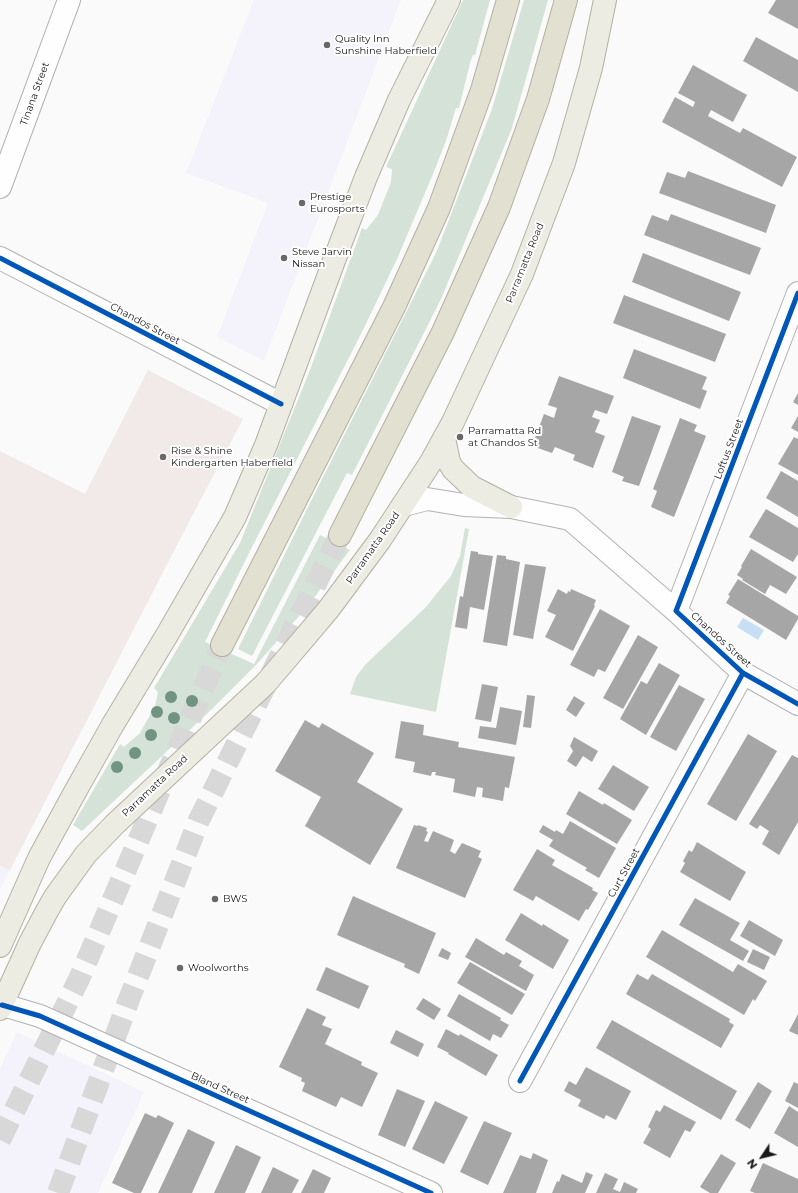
<!DOCTYPE html>
<style>
body{margin:0}
#map{position:relative;width:798px;height:1193px;overflow:hidden;background:#fafafa;font-family:Montserrat,sans-serif}
canvas{display:block}
.north{position:absolute;left:742px;top:1137px;width:40px;height:40px;-webkit-text-stroke:3px #fff;paint-order:stroke;rotate:235deg;font-size:11px;font-weight:700;line-height:16px;text-align:center;color:#19191a}
.north::after{content:'';display:block;margin:auto;width:14px;height:18px;background:#19191a;clip-path:polygon(50% 0,100% 100%,50% 72%,0 100%)}
</style>
<div id="map">
<canvas width="798" height="1193"></canvas>
<div class="north">N</div>
</div>
<script>
const ctx = document.querySelector('canvas').getContext('2d');
ctx.lineJoin = 'round';
function paint(path, color) { ctx.fillStyle = color; ctx.fill(path, 'evenodd'); }
const toPath = rows => new Path2D(rows.map(r => 'M' + r).join(''));
function strokePath(path, color, width, dash) { ctx.strokeStyle = color; ctx.lineWidth = width; ctx.lineCap = dash ? 'butt' : 'round'; ctx.setLineDash(dash || []); ctx.stroke(path); }
function drawText(font, color, halo, rows, align = 'center') {
  ctx.font = font + ' Montserrat,sans-serif'; ctx.lineWidth = 4; ctx.setLineDash([]); ctx.textBaseline = 'middle'; ctx.strokeStyle = halo; ctx.fillStyle = color; for (const [text, x, y, turn = 0] of rows) {
    ctx.save(); ctx.translate(x, y); ctx.rotate((+turn || 0) * Math.PI / 180); ctx.textAlign = isNaN(turn) ? turn : align; if (halo) ctx.strokeText(text, 0, 0); ctx.fillText(text, 0, 0); ctx.restore();
  }
}
paint(toPath([
 [254,0,401,0,264,361,217,337,268,203,186,173],
 [0,866,10,870,0,890],
 [17,1032,144,1092,98,1193,0,1193,0,1068]
]), '#f4f3fc');
paint(toPath([
 [148,370,243,419,178,543,10,870,0,866,0,451,85,494]
]), '#f2e9e9');
paint(toPath([
 [463,0,490,0,475,55,473,55,470,63,459,108,456,108,446,141,433,174,397,259,362,332,251,549,205,642,254,664,320,535,350,550,307,607,256,665,212,709,82,831,73,825,120,744,124,747,140,733,155,706,158,692,154,688,240,543,310,370,362,228,366,230,378,215,391,182,392,169,386,167],
 [524,0,548,0,512,128,441,299,352,475,347,473,252,656,238,649,309,505,436,253,492,109],
 [465,528,469,529,436,712,350,694,356,677,365,665,426,607,451,576,460,556]
]), '#d4e2d7');
paint(toPath([
 [743,618,764,630,758,640,737,627]
]), '#c6dff4');
paint(toPath([
 [776,0,798,0,798,29,768,13],
 [756,37,798,60,798,92,743,61],
 [693,65,747,95,733,122,711,110,708,116,740,133,743,128,797,157,782,187,662,122,675,97,693,107,695,102,678,93],
 [688,171,776,205,766,233,659,193,667,172,685,178],
 [671,214,761,248,750,275,644,235,652,215,668,221],
 [643,253,741,292,729,321,632,282],
 [624,295,726,334,715,362,613,323],
 [634,349,707,377,702,389,707,391,700,409,623,378],
 [559,376,614,396,607,414,595,410,592,417,600,420,595,432,605,436,593,468,573,460,575,455,555,447,552,453,532,446,544,414,554,418,557,408,548,405],
 [798,393,798,405,793,402],
 [632,416,661,426,639,486,622,481,624,477,612,472],
 [798,416,798,432,791,428],
 [680,418,697,425,694,431,706,436,674,517,651,507,657,491,653,489],
 [794,437,798,439,798,475,778,464],
 [781,471,798,481,798,517,766,498],
 [766,509,798,528,798,554,793,562,749,537],
 [751,549,797,577,786,594,770,585,765,594,742,580,743,579,737,575,742,567,741,566],
 [471,551,478,552,478,554,493,556,484,610,470,607,467,629,455,627,460,596,463,597],
 [497,555,506,556,506,559,520,562,507,646,483,642],
 [525,564,546,567,533,639,513,635],
 [738,579,798,616,798,619,786,640,726,603,730,596,728,595],
 [558,589,567,594,568,591,570,592,571,589,596,600,594,605,595,606,573,651,545,637,556,615,547,611],
 [600,609,630,626,605,672,598,669,594,677,570,665],
 [638,635,658,647,623,709,603,698],
 [659,663,680,675,646,735,620,719,641,681,647,684],
 [482,684,498,687,491,722,475,719],
 [679,685,705,699,676,751,650,737],
 [527,695,535,696,531,728,523,727],
 [574,696,585,703,576,717,566,710],
 [500,707,522,711,516,745,478,738,480,726,496,728],
 [305,720,319,728,322,723,374,753,357,782,403,809,370,865,305,826,321,797,275,771],
 [401,721,424,725,423,735,459,742,458,747,515,757,509,788,505,787,503,801,482,797,483,788,477,787,475,797,453,792,455,779,435,775,436,772,432,772,431,776,413,772,415,762,395,758],
 [748,734,777,751,736,821,707,804],
 [574,737,598,751,592,762,583,756,576,767,567,761,573,751,570,746],
 [792,755,798,758,798,822,779,855,762,844,769,831,760,825,757,829,749,824],
 [613,765,649,787,634,811,598,789],
 [579,791,603,805,604,803,632,820,617,844,566,814],
 [570,821,616,848,599,878,585,870,587,868,549,846,553,840,539,832,543,825,555,832,556,830,563,834],
 [414,825,418,826,418,825,427,828,426,831,428,832,424,841,428,842,433,831,454,840,450,851,455,854,462,843,481,851,478,857,482,859,465,898,396,868],
 [697,842,746,872,730,901,680,872,685,863,683,861,689,850,692,852],
 [537,849,555,860,552,865,593,888,592,890,598,893,588,910,586,909,579,921,536,896,533,901,513,890],
 [353,896,436,933,419,974,404,967,405,964,337,935],
 [695,898,740,923,730,940,749,951,743,961,679,925],
 [521,913,542,926,543,924,569,940,553,969,505,940],
 [749,920,783,940,775,956,740,936],
 [662,930,733,972,738,964,767,981,755,1001,753,999,744,1015,646,957],
 [476,938,504,955,506,952,522,961,519,966,534,975,526,991,465,957],
 [442,948,451,953,448,960,438,956],
 [753,949,770,957,764,970,747,962],
 [470,962,525,994,512,1015,457,983],
 [326,967,369,986,359,1009,316,990],
 [637,974,648,980,652,974,730,1019,729,1022,734,1025,721,1048,626,994],
 [459,994,501,1018,500,1020,509,1025,501,1038,493,1034,490,1041,447,1016],
 [423,998,441,1009,434,1020,416,1009],
 [307,1008,326,1017,322,1025,332,1029,325,1044,362,1062,361,1065,378,1073,362,1107,341,1097,336,1107,302,1091,305,1083,301,1081,302,1078,279,1067],
 [798,1014,798,1035,789,1031],
 [612,1020,737,1091,721,1120,596,1048],
 [446,1029,459,1036,460,1034,498,1055,486,1076,448,1054,449,1053,437,1047],
 [396,1030,424,1044,418,1057,390,1043],
 [586,1067,631,1091,616,1120,606,1115,604,1119,578,1106,581,1100,564,1091,569,1081,576,1085],
 [758,1082,772,1091,750,1129,735,1120],
 [794,1082,798,1084,798,1108,785,1101],
 [397,1089,425,1101,405,1147,378,1135],
 [435,1101,468,1117,444,1164,412,1149],
 [664,1105,696,1122,690,1132,685,1130,670,1158,643,1143,651,1129,648,1127,656,1110,660,1112],
 [789,1106,798,1112,798,1147,774,1133],
 [145,1113,156,1118,158,1115,174,1123,141,1193,134,1193,112,1183],
 [484,1121,512,1133,488,1185,460,1172],
 [188,1129,215,1142,192,1193,158,1193],
 [236,1145,261,1157,245,1193,214,1193],
 [533,1153,548,1160,536,1193,503,1193,520,1155,531,1159],
 [721,1154,736,1163,718,1193,710,1193,700,1187],
 [763,1163,798,1179,798,1193,755,1193,750,1191],
 [273,1167,299,1180,292,1193,261,1193],
 [313,1169,331,1178,324,1193,301,1193],
 [586,1172,593,1175,585,1193,552,1193,557,1181,559,1182,562,1174,582,1183],
 [605,1173,618,1179,613,1189,620,1192,624,1182,638,1189,636,1193,596,1193]
]), '#a6a6a6');
strokePath(toPath([
 [0,1140,79,979,222,645],
 [58,1193,128,1002,199,820,340,535]
]), '#d8d8d8', 22, [22, 11]);
const minor = toPath([
 [0,187,69,0],
 [0,258,281,404],
 [404,505,427,499,464,505,511,507,570,519,676,611,743,673,798,704],
 [676,611,798,293],
 [0,1004,40,1016,431,1193],
 [520,1081,743,673]
]);
const major = toPath([
 [444,438,449,462,453,469,472,487,511,507],
 [0,946,39,858,75,792,112,726,167,635,235,517,266,445,335,258,366,177,399,100,449,0],
 [0,1009,30,943,47,911,55,897,86,854,115,824,265,684,289,656,328,610,380,540,431,462,453,422,522,274,564,163,591,68,605,0]
]);
const highway = toPath([
 [340,535,443,332,499,207,538,99,566,0],
 [222,645,394,307,439,208,482,90,508,0]
]);
strokePath(minor, '#b2b2b2', 24);
strokePath(major, '#b2b1a1', 24);
strokePath(highway, '#b2b1a1', 24);
strokePath(minor, '#fefefe', 22);
strokePath(major, '#edece3', 22);
strokePath(highway, '#e1e0d1', 22);
strokePath(toPath([
 [0,258,281,404],
 [798,293,676,611,743,673,798,704],
 [2,1005,40,1016,431,1193],
 [520,1081,743,673]
]), '#0057b8', 5);
ctx.fillStyle = '#709480';
for (const [x, y] of [
 [171,697],
 [192,701],
 [157,712],
 [174,718],
 [151,735],
 [135,753],
 [117,767]
]) { ctx.beginPath(); ctx.arc(x, y, 6, 0, 2 * Math.PI); ctx.fill(); }
for (const [x, y, r, color] of [
 [327,45,4,"#686868"],
 [302,203,4,"#686868"],
 [284,258,4,"#686868"],
 [460,437,4,"#686868"],
 [163,457,4,"#686868"],
 [215,899,4,"#686868"],
 [180,968,4,"#686868"]
]) { const dot = new Path2D(); dot.arc(x, y, r, 0, 2 * Math.PI); ctx.fillStyle = color; ctx.fill(dot); strokePath(dot, '#fff', 1.5); }
drawText('10px', '#19191a', '#fff', [
 ["Quality Inn",335,39],
 ["Sunshine Haberfield",335,51],
 ["Prestige",310,197],
 ["Eurosports",310,209],
 ["Steve Jarvin",292,252],
 ["Nissan",292,264],
 ["Parramatta Rd",468,431],
 ["at Chandos St",468,443],
 ["Rise & Shine",171,451],
 ["Kindergarten Haberfield",171,463],
 ["BWS",223,899],
 ["Woolworths",188,968]
], 'left');
drawText('10px', '#19191a', '#fff', [
 ["Tinana Street",35,94,-70],
 ["Parramatta Road",525,263,-68],
 ["Chandos Street",145,324,28],
 ["Loftus Street",729,449,-69],
 ["Parramatta Road",373,548,-55],
 ["Chandos Street",721,640,42],
 ["Parramatta Road",155,786,-43],
 ["Curt Street",624,873,-61],
 ["Bland Street",220,1088,24]
]);
</script>
